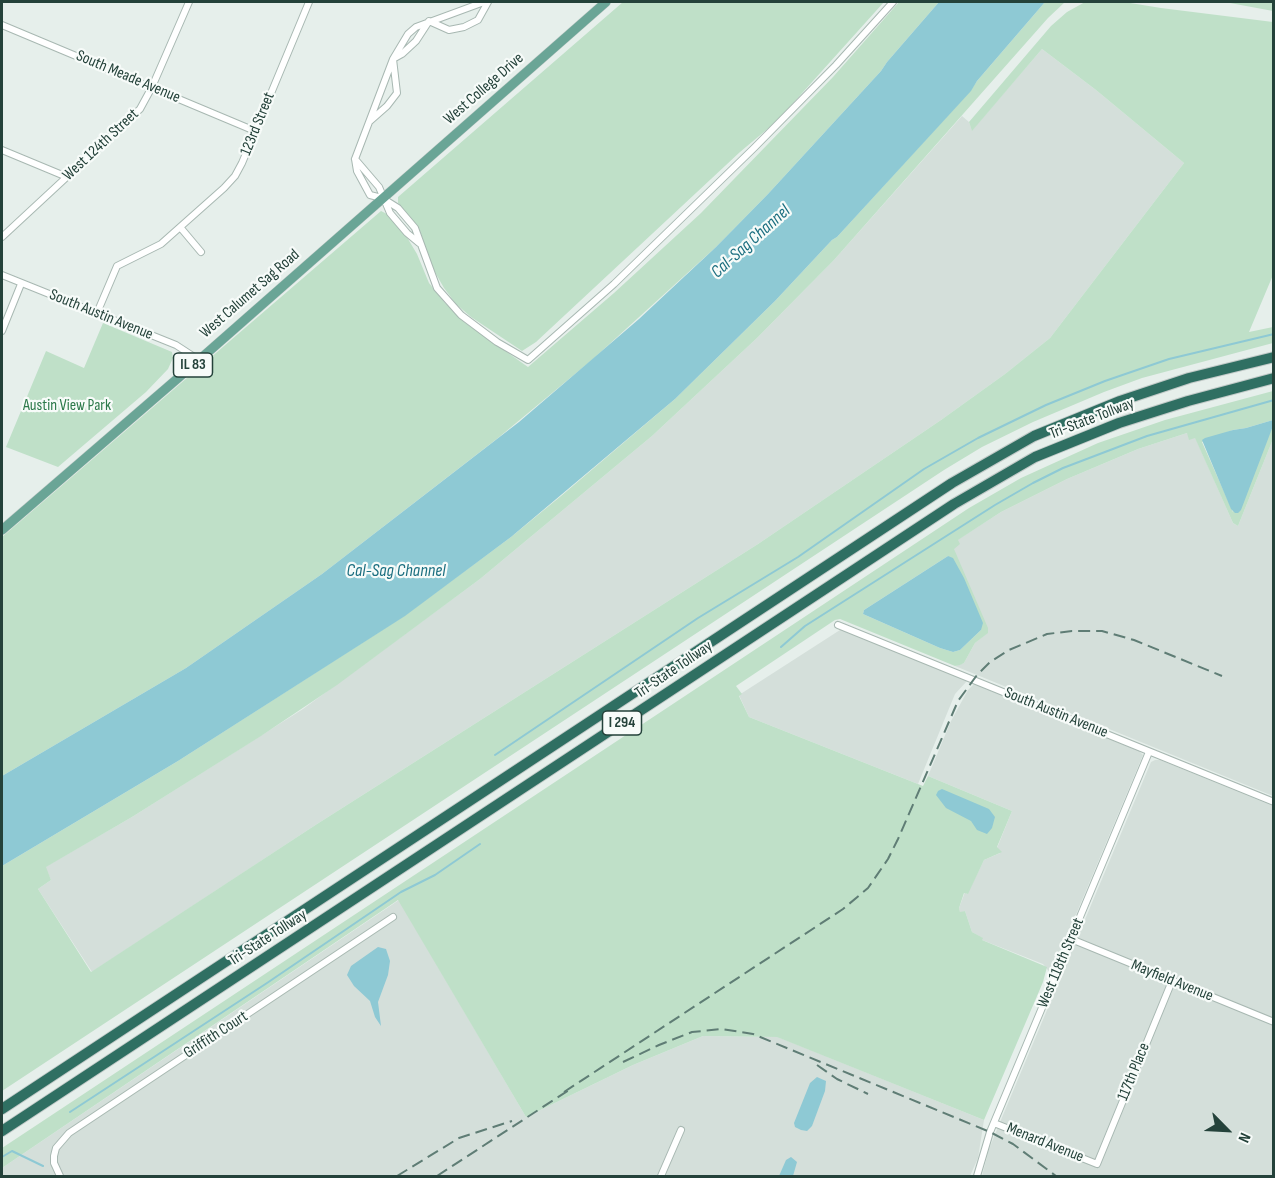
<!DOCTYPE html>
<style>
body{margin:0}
#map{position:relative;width:1275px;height:1178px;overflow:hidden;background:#e6efeb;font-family:"Sofia Sans Condensed",sans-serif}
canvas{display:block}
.frame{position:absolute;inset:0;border:3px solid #24423a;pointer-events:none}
.north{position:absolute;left:1197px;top:1100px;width:60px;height:60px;-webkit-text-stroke:4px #f7fbf9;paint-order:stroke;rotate:114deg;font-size:16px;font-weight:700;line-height:24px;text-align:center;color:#24423a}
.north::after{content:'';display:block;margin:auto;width:21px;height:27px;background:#24423a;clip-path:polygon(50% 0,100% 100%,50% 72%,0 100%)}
</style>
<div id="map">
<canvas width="1275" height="1178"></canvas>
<div class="frame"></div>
<div class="north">N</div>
</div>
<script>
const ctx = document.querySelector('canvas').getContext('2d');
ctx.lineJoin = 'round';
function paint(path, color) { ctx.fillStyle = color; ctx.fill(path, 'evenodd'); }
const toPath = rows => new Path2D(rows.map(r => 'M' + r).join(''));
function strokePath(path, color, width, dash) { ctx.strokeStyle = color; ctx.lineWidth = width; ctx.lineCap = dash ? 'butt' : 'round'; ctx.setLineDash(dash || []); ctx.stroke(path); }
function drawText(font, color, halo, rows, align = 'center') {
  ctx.font = font + ' "Sofia Sans Condensed",sans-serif'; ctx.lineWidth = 4.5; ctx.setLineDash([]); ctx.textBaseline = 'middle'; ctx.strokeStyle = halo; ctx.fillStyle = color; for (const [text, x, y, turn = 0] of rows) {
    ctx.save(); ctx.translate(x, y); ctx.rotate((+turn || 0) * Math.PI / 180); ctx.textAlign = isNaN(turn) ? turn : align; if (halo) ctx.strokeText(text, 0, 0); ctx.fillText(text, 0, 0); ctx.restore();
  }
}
paint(toPath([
 [1042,49,1096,90,1184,163,1050,338,1005,374,941,420,758,544,317,824,92,972,38,889,51,880,45,867,132,817,303,709,480,579,652,436,757,338,834,260,962,116,969,122,972,130],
 [1187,433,1195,437,1233,523,1238,526,1273,439,1273,796,955,666,964,663,975,643,987,633,951,544,1001,512,1067,479,1138,449],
 [840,630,845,630,967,681,955,694,918,784,749,717,739,695],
 [974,684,1139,751,1143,755,1051,974,1043,964,982,940,982,938,972,932,965,911,960,913,959,908,965,892,967,894,984,860,1000,853,997,848,1012,811,928,776,951,721,968,690],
 [1155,760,1160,760,1273,806,1273,1176,982,1176,989,1149,1003,1115,1151,762],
 [399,900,526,1117,633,1065,703,1036,778,1037,984,1120,978,1158,970,1176,2,1176,2,1168]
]), '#d4dfda');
paint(toPath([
 [623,2,884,2,777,121,740,152,536,342,522,351,471,317,456,304,444,288,432,267,419,228,398,203,398,197],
 [899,2,939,2,887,62,881,71,768,194,716,247,593,359,498,438,322,574,186,668,2,776,2,537,381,211,387,214,408,239,417,254,429,283,445,303,464,322,528,367,614,293,701,213,833,77],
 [1045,2,1065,2,1048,18,834,260,757,338,652,436,480,579,337,685,261,736,132,817,46,867,51,880,38,889,91,972,317,824,758,544,941,420,1005,374,1050,338,1184,163,1096,90,1042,49,972,131,969,122,1051,26,1067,12,1085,2,1124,2,1161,8,1273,22,1273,275,1249,332,1273,327,1273,343,1142,378,1104,392,1033,422,982,447,944,470,2,1091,2,866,178,761,404,616,511,537,561,496,675,399,775,301,832,240,837,237,971,90,977,81],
 [1220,2,1273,2,1273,11,1230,3],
 [103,323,172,352,173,358,168,369,146,392,58,467,6,447,46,351,84,368],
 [1273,391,1273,420,1246,428,1233,430,1202,442,1233,512,1273,426,1273,439,1238,526,1233,523,1195,438,1189,440,1187,433,1138,449,1067,479,1001,512,958,540,960,544,954,549,988,628,988,633,975,643,964,663,960,665,955,666,840,619,835,620,736,686,742,694,739,696,749,717,923,786,928,776,1012,811,997,847,1002,852,984,860,968,894,964,893,959,908,960,912,965,911,972,932,983,938,982,940,1047,967,1043,982,984,1120,777,1037,703,1036,633,1065,526,1117,398,900,2,1168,2,1148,969,508,1021,478,1098,443,1165,420],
 [948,556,981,630,960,650,953,652,940,648,863,614,864,610]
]), '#bfe0c8');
paint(toPath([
 [939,2,1045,2,977,81,971,91,837,237,832,240,775,301,675,399,511,537,405,616,178,761,2,866,2,776,186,668,322,574,519,422,639,319,716,247,768,194,881,71,887,62],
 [1273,420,1273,426,1241,510,1238,513,1235,513,1231,509,1202,440,1205,438,1233,430,1246,428],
 [948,556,953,558,964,578,983,623,981,630,960,650,953,652,940,648,863,614,864,610],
 [942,789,989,809,995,817,992,828,987,834,977,830,971,821,946,808,936,795,938,791],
 [378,947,386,949,390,961,388,975,378,1002,381,1026,375,1017,370,1001,354,986,347,975,351,966],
 [817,1077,826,1081,825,1091,812,1126,807,1131,801,1130,795,1127,794,1123,810,1083],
 [791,1157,797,1162,793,1176,779,1176,786,1160]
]), '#8ec9d4');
strokePath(toPath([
 [781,647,805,626,995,505,1033,483,1063,468,1147,436,1274,400],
 [495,755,698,618,798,557,924,469,978,438,1046,405,1105,381,1169,359,1274,334],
 [70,1112,267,983,401,892,435,875,480,844],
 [2,1157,12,1151,43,1166]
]), '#8ec9d4', 2);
const street = toPath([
 [484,2,416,27,408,34,393,59,355,159,357,171,370,195,382,198,398,208,415,228,437,288,461,315,497,342,528,360,614,284,754,148,836,65,893,2],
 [2,25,255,131],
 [370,121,387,106,397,93,393,59,402,54,416,41,429,21,449,30,464,27,478,20,488,2],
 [2,150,67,177],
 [355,159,379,187,390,213,407,233,419,243],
 [180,227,201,252],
 [2,237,140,109,152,87,189,2],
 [2,275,176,345,199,360],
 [97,313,117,266,161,244,224,188,235,176,242,163,309,2],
 [2,331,21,284],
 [838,625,1274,802],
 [1071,939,1274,1022],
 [994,1123,1097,1164,1172,981],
 [60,1176,54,1163,54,1156,56,1148,69,1133,393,917],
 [661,1176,681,1130],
 [977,1176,990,1132,1149,752]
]);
const primary = toPath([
 [2,530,199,360,606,2]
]);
const highway = toPath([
 [2,1109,952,483,1034,436,1120,401,1189,378,1274,357],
 [2,1131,954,504,1035,457,1119,423,1188,401,1274,378]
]);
strokePath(street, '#a8b8b2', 8);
strokePath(primary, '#c2cac8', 10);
strokePath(highway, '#c2cac8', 12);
strokePath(street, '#fff', 6);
strokePath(primary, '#6aa596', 9);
strokePath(highway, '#2f6f62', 10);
strokePath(toPath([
 [623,1062,659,1045,692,1032,722,1029,753,1034,990,1132,1013,1144,1056,1176],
 [817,1065,837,1079,868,1094],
 [564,1092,843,909,868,888,888,859,898,839,958,701,977,675,990,662,1009,650,1047,634,1072,631,1102,631,1134,640,1222,676],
 [397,1176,459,1138,512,1121],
 [437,1176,572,1088]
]), '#5f7d75', 2, [12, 6]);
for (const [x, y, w] of [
 [193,365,39],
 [622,723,39]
]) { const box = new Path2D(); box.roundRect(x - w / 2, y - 12, w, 24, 4.5); ctx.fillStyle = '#f7fbf9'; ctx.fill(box); strokePath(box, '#24423a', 1.5); }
drawText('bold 15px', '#24423a', null, [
 ["IL 83",193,365],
 ["I 294",622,723]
]);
drawText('16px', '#24423a', '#f7fbf9', [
 ["South Meade Avenue",128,77,23],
 ["West College Drive",484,89,-41],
 ["123rd Street",258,124,-68],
 ["West 124th Street",101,145,-43],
 ["West Calumet Sag Road",250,294,-41],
 ["South Austin Avenue",101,315,22],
 ["Tri-State Tollway",1092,419,-21],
 ["Tri-State Tollway",674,670,-34],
 ["South Austin Avenue",1056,713,22],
 ["Tri-State Tollway",268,938,-33],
 ["West 118th Street",1061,963,-67],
 ["Mayfield Avenue",1172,981,22],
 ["Griffith Court",216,1035,-33],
 ["117th Place",1134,1072,-68],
 ["Menard Avenue",1045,1143,22]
]);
drawText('16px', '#2d7a4b', '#f7fbf9', [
 ["Austin View Park",67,406]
]);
drawText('italic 18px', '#1c6f80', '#f7fbf9', [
 ["Cal-Sag Channel",751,242,-42],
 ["Cal-Sag Channel",396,571]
]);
</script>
